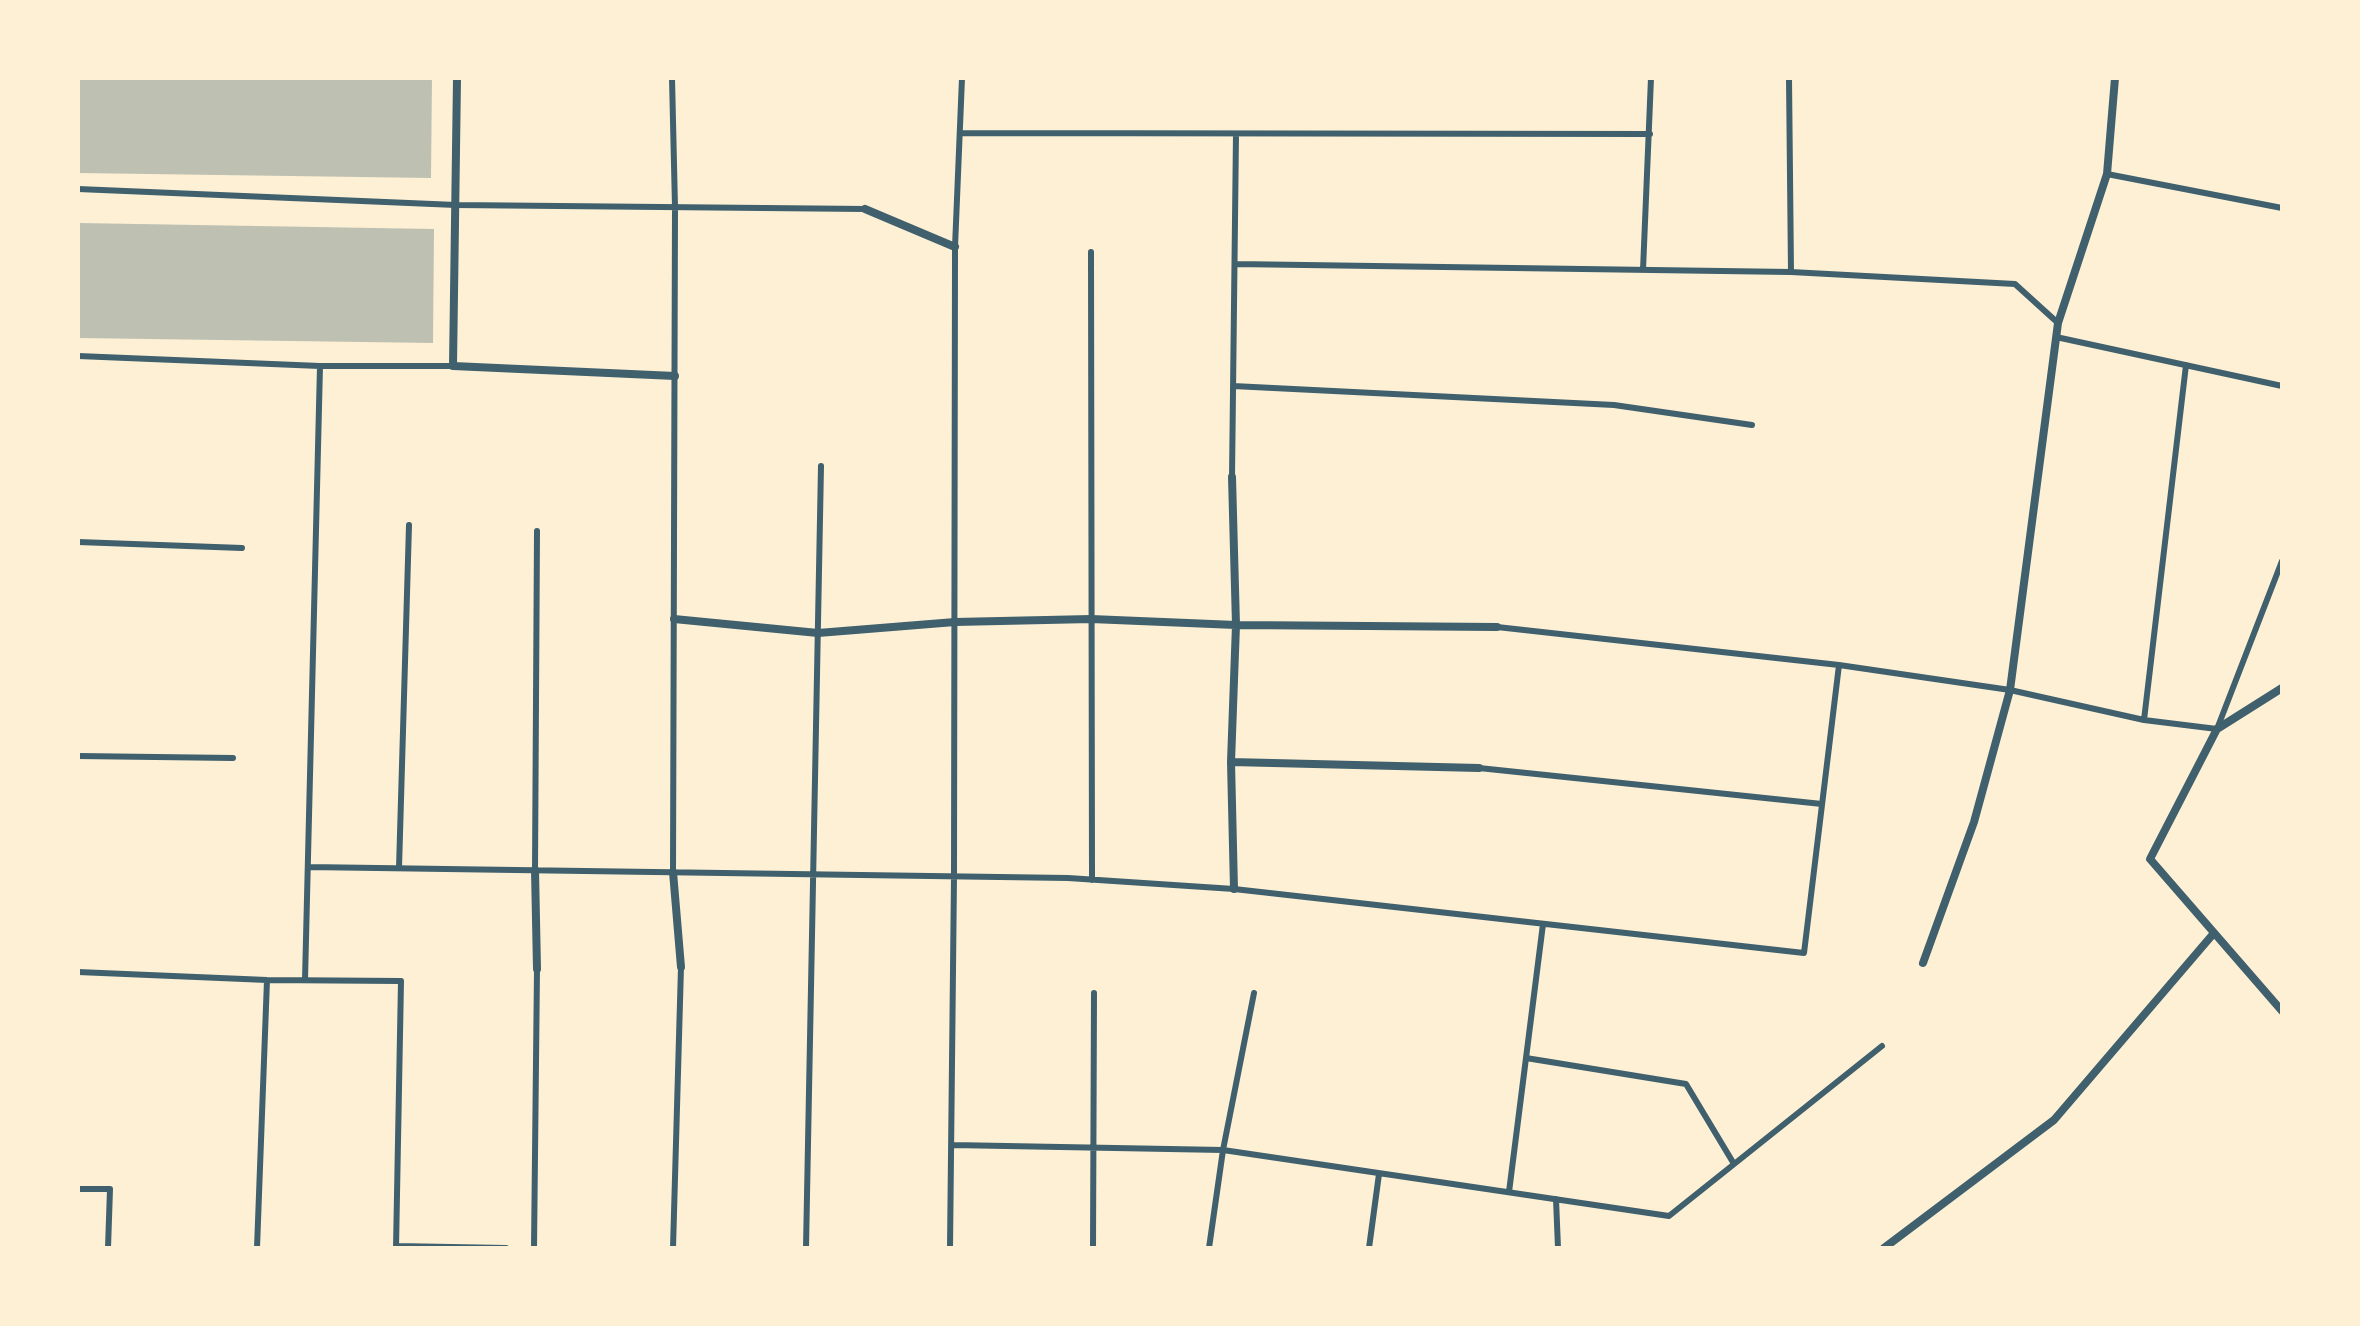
<!DOCTYPE html>
<style>
body{margin:0}
#map{position:relative;width:2360px;height:1326px;overflow:hidden;background:#fdf0d5;font-family:"PT Sans",sans-serif}
canvas{display:block}
.frame{position:absolute;inset:0;border:80px solid #fdf0d5;pointer-events:none}
</style>
<div id="map">
<canvas width="2360" height="1326"></canvas>
<div class="frame"></div>
</div>
<script>
const ctx = document.querySelector('canvas').getContext('2d');
ctx.lineJoin = 'round';
function paint(path, color) { ctx.fillStyle = color; ctx.fill(path, 'evenodd'); }
const toPath = rows => new Path2D(rows.map(r => 'M' + r).join(''));
function strokePath(path, color, width, dash) { ctx.strokeStyle = color; ctx.lineWidth = width; ctx.lineCap = dash ? 'butt' : 'round'; ctx.setLineDash(dash || []); ctx.stroke(path); }
paint(toPath([
 [78,78,432,78,431,178,78,173],
 [78,223,434,229,433,343,78,338]
]), '#bec0b2');
strokePath(toPath([
 [672,78,675,207,673,872],
 [1789,78,1791,272],
 [960,133,1650,134],
 [2107,174,2282,208],
 [78,189,456,205,865,209],
 [1091,252,1092,880],
 [1235,264,1791,272,2015,284,2058,323],
 [1643,270,1651,78],
 [2056,337,2282,386],
 [78,356,320,366,453,366],
 [1233,386,1614,405,1752,425],
 [1232,477,1236,134],
 [78,542,242,548],
 [1497,627,1839,665,2010,690,2144,720,2217,729,2282,561],
 [2144,720,2186,365],
 [78,756,233,758],
 [1479,768,1822,804],
 [308,867,1068,878,1234,889,1804,953,1839,665],
 [399,868,409,525],
 [535,870,537,531],
 [78,972,267,980,401,981,396,1248],
 [305,980,320,366],
 [1526,1058,1686,1084,1734,1164],
 [952,1145,1223,1150,1669,1216,1882,1046],
 [78,1189,110,1189,108,1248],
 [1509,1192,1543,924],
 [1556,1199,1558,1248],
 [396,1246,506,1248],
 [257,1248,267,980],
 [534,1248,537,969],
 [673,1248,681,967],
 [806,1248,821,466],
 [950,1248,954,877,955,247,962,78],
 [1093,1248,1094,993],
 [1209,1248,1223,1150,1254,993],
 [1369,1248,1379,1174]
]), '#3f606c', 6);
strokePath(toPath([
 [457,78,453,366,675,376],
 [865,209,955,247],
 [1232,477,1236,625,1231,762,1234,889],
 [674,619,818,633,955,622,1091,619,1236,625,1497,627],
 [2282,688,2217,729,2150,859,2282,1011],
 [1231,762,1479,768],
 [535,870,537,969],
 [673,872,681,967],
 [1923,963,1974,822,2010,690,2058,323,2107,174,2115,78],
 [1884,1248,2054,1120,2214,933]
]), '#3f606c', 8);
</script>
